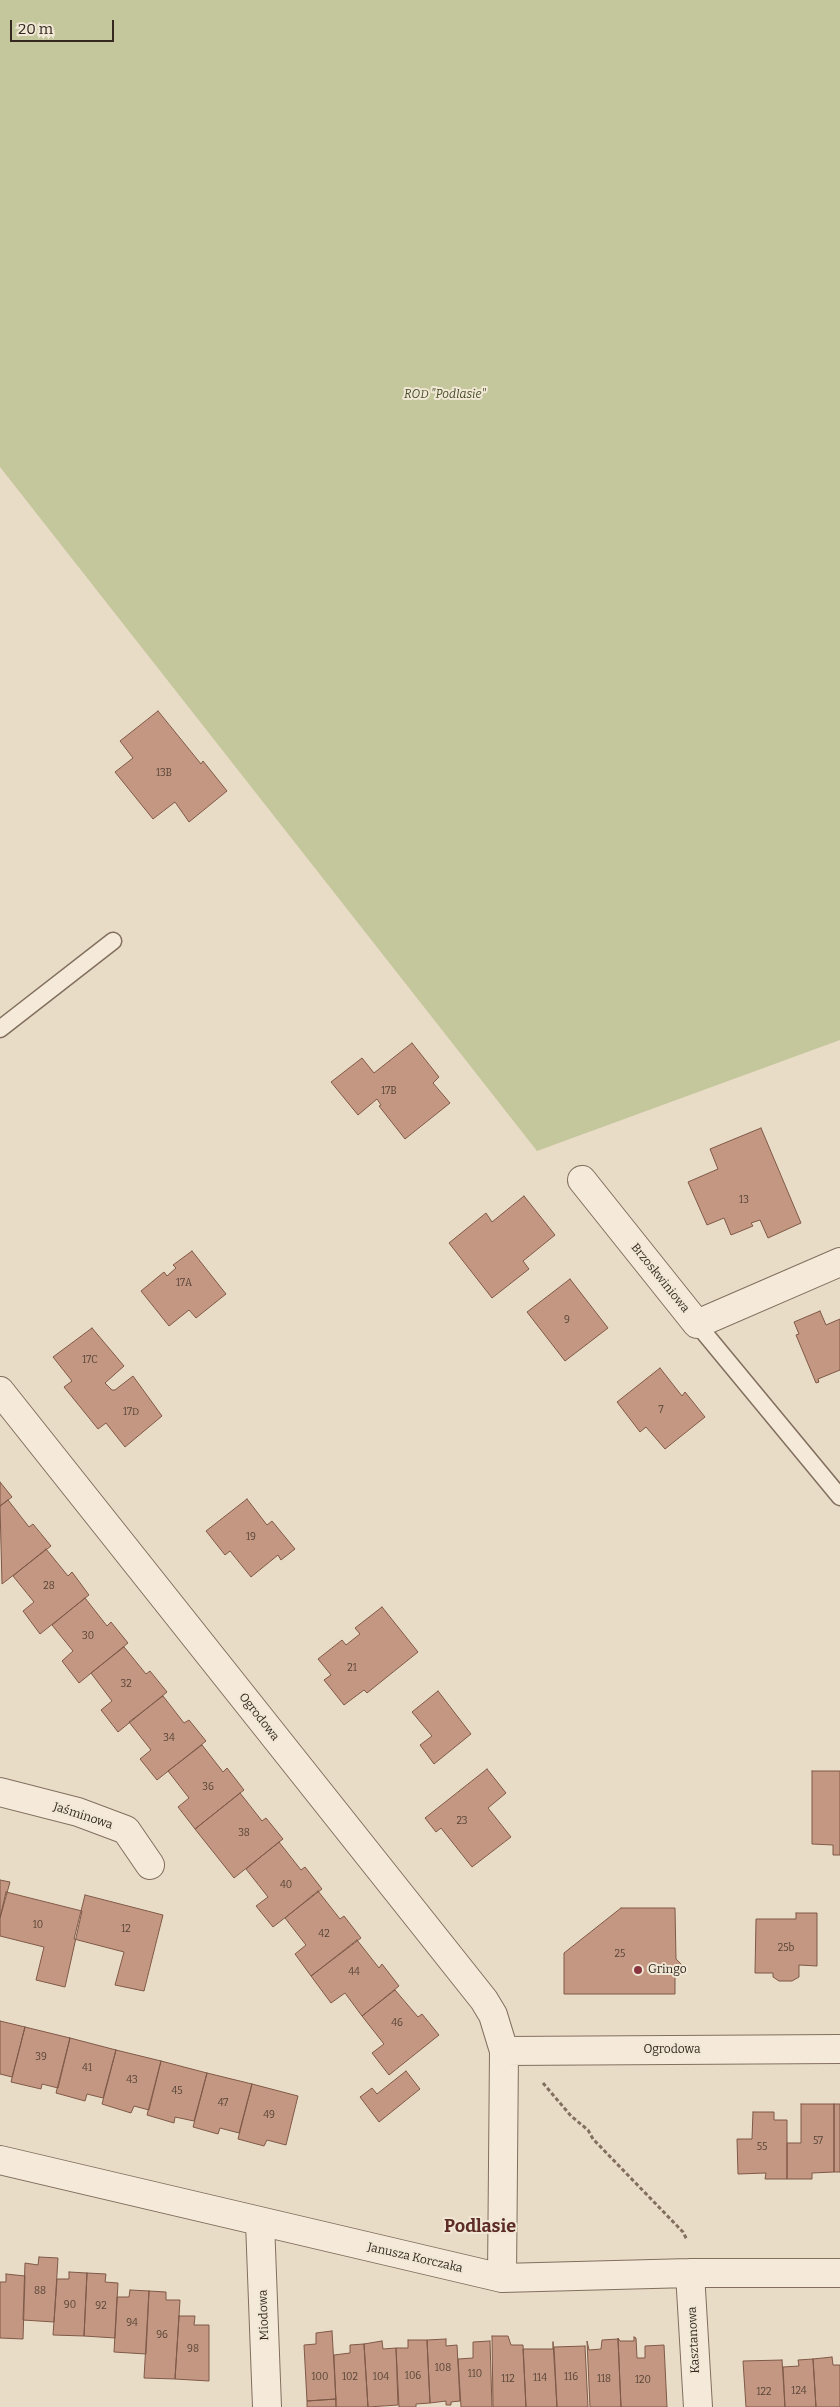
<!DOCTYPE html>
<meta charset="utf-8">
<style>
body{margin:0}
#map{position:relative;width:840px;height:2407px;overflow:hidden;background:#e9dcc7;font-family:Bitter,serif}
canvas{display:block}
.scale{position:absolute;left:10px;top:20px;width:104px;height:22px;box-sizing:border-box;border:2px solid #342820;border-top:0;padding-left:6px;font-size:15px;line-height:18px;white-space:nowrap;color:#342820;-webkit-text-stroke:4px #f1e7d5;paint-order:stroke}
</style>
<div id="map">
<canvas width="840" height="2407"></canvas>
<div class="scale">20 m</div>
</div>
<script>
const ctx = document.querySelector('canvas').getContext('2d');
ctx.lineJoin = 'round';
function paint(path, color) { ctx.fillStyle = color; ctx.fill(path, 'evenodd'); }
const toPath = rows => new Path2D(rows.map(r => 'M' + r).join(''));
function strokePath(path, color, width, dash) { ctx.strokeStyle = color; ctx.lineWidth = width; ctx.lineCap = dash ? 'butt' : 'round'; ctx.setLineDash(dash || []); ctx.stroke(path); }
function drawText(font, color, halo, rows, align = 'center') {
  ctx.font = font + ' Bitter,serif'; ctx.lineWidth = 4; ctx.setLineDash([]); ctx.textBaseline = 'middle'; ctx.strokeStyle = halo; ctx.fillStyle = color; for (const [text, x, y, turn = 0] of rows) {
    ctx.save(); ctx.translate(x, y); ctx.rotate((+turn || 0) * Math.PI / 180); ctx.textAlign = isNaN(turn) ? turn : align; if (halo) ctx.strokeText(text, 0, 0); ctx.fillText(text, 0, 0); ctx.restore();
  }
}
paint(toPath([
 [0,0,840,0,840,1040,537,1151,0,467]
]), '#c4c69c');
const building = toPath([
 [158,711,201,764,203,761,227,791,189,822,175,802,153,819,115,772,133,758,120,741,158,711],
 [412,1043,439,1077,433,1083,450,1103,405,1139,379,1106,381,1105,377,1099,358,1115,331,1082,362,1058,374,1073,412,1043],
 [761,1128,801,1223,768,1238,760,1220,751,1223,753,1226,731,1235,724,1218,707,1225,688,1182,718,1169,710,1149,761,1128],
 [524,1196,555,1235,523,1261,529,1269,492,1298,449,1243,486,1213,492,1222,524,1196],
 [192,1251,226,1294,196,1318,189,1310,169,1326,141,1291,164,1272,167,1276,176,1268,173,1265,192,1251],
 [570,1279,608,1328,565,1361,527,1312,570,1279],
 [820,1311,826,1325,840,1319,840,1370,818,1379,819,1382,816,1383,796,1335,799,1334,794,1322,820,1311],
 [92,1328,124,1366,105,1383,112,1390,115,1390,133,1376,162,1416,125,1447,106,1423,98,1429,64,1387,72,1381,53,1357,92,1328],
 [660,1368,682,1396,685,1392,705,1417,665,1449,646,1427,640,1432,617,1402,660,1368],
 [0,1482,12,1497,0,1506,0,1482],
 [247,1499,267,1525,272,1521,295,1549,281,1560,278,1555,251,1577,230,1551,225,1555,206,1531,247,1499],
 [8,1500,29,1527,33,1524,51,1546,2,1584,0,1506,8,1500],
 [46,1549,68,1576,72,1572,89,1595,40,1634,23,1611,34,1602,13,1576,46,1549],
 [85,1598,107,1626,111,1622,128,1643,79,1683,62,1661,73,1651,52,1625,85,1598],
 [382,1607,418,1652,367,1693,364,1690,344,1705,324,1680,331,1675,318,1659,342,1640,346,1645,360,1634,355,1628,382,1607],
 [124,1647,146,1674,150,1671,167,1692,118,1732,101,1710,112,1701,91,1673,124,1647],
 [438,1691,471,1734,434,1764,420,1745,432,1736,412,1712,438,1691],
 [163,1696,184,1723,189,1720,206,1741,157,1780,140,1759,151,1750,129,1722,163,1696],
 [202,1745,223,1772,227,1768,244,1790,195,1829,178,1807,189,1798,168,1771,202,1745],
 [487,1769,506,1793,488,1808,511,1837,472,1867,441,1828,436,1832,425,1818,487,1769],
 [812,1771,840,1771,840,1855,833,1855,833,1845,812,1844,812,1771],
 [240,1793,262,1821,266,1818,283,1839,234,1878,195,1829,240,1793],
 [279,1842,301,1870,305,1867,322,1889,273,1927,256,1906,268,1897,246,1869,279,1842],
 [0,1880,10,1882,0,1918,0,1880],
 [318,1891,340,1919,344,1916,361,1938,311,1976,295,1954,306,1945,285,1918,318,1891],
 [6,1892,82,1911,65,1987,36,1980,44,1947,0,1936,0,1918,6,1892],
 [85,1895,163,1915,144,1991,115,1985,124,1952,74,1939,85,1895],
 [621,1908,675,1908,676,1959,684,1967,675,1975,675,1994,564,1994,564,1953,621,1908],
 [796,1913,817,1913,817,1966,799,1965,799,1977,792,1981,779,1981,773,1977,773,1973,755,1973,756,1919,796,1919,796,1913],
 [357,1940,379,1968,382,1964,399,1986,362,2016,345,1993,331,2003,311,1976,357,1940],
 [395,1990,418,2017,422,2014,439,2035,389,2075,372,2053,384,2044,362,2016,395,1990],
 [0,2021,25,2027,12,2077,0,2074,0,2021],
 [25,2027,70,2038,58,2088,42,2084,41,2089,11,2082,25,2027],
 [70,2038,116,2050,103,2098,87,2094,85,2101,56,2093,70,2038],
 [116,2050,161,2061,149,2110,134,2106,131,2113,102,2104,116,2050],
 [161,2061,207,2073,194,2121,175,2117,174,2123,147,2115,161,2061],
 [406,2071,420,2089,379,2122,360,2097,372,2088,377,2094,406,2071],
 [207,2073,252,2084,239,2133,220,2128,218,2134,193,2127,207,2073],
 [252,2084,298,2096,286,2145,267,2140,264,2146,238,2139,252,2084],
 [801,2104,834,2104,834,2172,812,2173,812,2179,787,2179,787,2143,801,2143,801,2104],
 [834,2104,840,2104,840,2172,834,2172,834,2104],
 [753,2112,774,2112,774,2120,787,2120,787,2179,765,2179,766,2173,738,2174,737,2139,752,2139,753,2112],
 [39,2257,58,2258,54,2322,23,2320,25,2263,38,2265,39,2257],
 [69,2272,87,2273,84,2336,53,2335,57,2279,69,2279,69,2272],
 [87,2273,106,2274,105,2282,118,2283,115,2338,84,2336,87,2273],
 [6,2274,25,2276,23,2339,0,2338,0,2282,6,2282,6,2274],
 [130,2290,149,2291,146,2354,114,2352,117,2297,129,2297,130,2290],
 [149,2291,166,2292,166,2300,180,2300,175,2379,144,2378,149,2291],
 [179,2316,195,2316,194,2325,209,2325,209,2381,175,2379,179,2316],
 [332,2331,336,2399,307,2401,304,2345,316,2344,316,2333,332,2331],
 [492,2336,508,2336,511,2345,523,2345,526,2407,493,2407,492,2336],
 [634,2337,636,2338,637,2358,645,2358,645,2346,664,2345,667,2407,621,2407,618,2338,620,2341,634,2341,634,2337],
 [446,2339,446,2346,457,2345,460,2401,451,2402,451,2405,446,2405,446,2401,430,2403,427,2340,446,2339],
 [618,2339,621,2407,590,2407,587,2341,589,2350,601,2349,602,2340,618,2339],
 [408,2340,427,2340,430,2403,416,2404,416,2407,399,2407,396,2348,408,2348,408,2340],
 [382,2341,383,2349,396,2348,398,2405,368,2407,364,2344,382,2341],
 [490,2341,492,2407,461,2407,458,2359,473,2358,473,2342,490,2341],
 [553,2342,557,2407,526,2407,523,2349,553,2349,553,2342],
 [364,2344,368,2407,336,2407,334,2355,350,2353,350,2345,364,2344],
 [585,2346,588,2407,557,2407,554,2347,585,2346],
 [832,2357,833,2365,840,2365,840,2407,816,2407,813,2359,832,2357],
 [813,2359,816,2407,785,2407,783,2367,799,2366,798,2360,813,2359],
 [782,2360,785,2407,746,2407,743,2361,782,2360],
 [336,2399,336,2407,307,2407,307,2401,336,2399]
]);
paint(building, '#c39781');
strokePath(building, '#7f5947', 1);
const lane = toPath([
 [0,1029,113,941],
 [697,1324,840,1497]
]);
const street = toPath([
 [582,1180,697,1324,840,1262],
 [0,1391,484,2000,493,2015,504,2051,502,2278],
 [0,1792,78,1812,126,1830,150,1865],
 [504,2051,840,2049],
 [0,2160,502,2278,690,2273,840,2273],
 [260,2222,267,2407],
 [690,2273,698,2407]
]);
strokePath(lane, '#826f5e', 19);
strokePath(street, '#826f5e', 30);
strokePath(toPath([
 [543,2083,571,2116,588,2130,593,2139,683,2232,687,2240]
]), '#826f5e', 3, [4, 2.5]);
strokePath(lane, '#f5ead9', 16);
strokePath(street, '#f5ead9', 28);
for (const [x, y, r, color] of [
 [638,1970,5,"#8a353d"]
]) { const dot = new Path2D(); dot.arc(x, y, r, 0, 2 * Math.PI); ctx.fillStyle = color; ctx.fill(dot); strokePath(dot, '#f1e7d5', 2); }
drawText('10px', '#584438', null, [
 ["13B",164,773],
 ["17B",389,1091],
 ["13",744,1200],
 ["17A",184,1283],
 ["9",567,1320],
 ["17C",90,1360],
 ["7",661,1410],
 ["17D",131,1412],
 ["19",251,1537],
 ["28",49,1586],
 ["30",88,1636],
 ["21",352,1668],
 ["32",126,1684],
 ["34",169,1738],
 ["36",208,1787],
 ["23",462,1821],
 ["38",244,1833],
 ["40",286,1885],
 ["10",38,1925],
 ["12",126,1929],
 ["42",324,1934],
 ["25b",786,1948],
 ["25",620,1954],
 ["44",354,1972],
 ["46",397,2023],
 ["39",41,2057],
 ["41",87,2068],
 ["43",132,2080],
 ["45",177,2091],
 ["47",223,2103],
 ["49",269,2115],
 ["57",818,2141],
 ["55",762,2147],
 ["88",40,2291],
 ["90",70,2305],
 ["92",101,2306],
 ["94",132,2323],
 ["96",162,2335],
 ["98",193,2349],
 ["108",443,2368],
 ["110",475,2374],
 ["106",413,2376],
 ["100",320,2377],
 ["102",350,2377],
 ["104",381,2377],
 ["116",571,2377],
 ["114",540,2378],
 ["112",508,2379],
 ["118",604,2379],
 ["120",643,2380],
 ["124",799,2391],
 ["122",764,2392]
]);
drawText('italic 12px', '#484e29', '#f1e7d5', [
 ["ROD \"Podlasie\"",445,395]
]);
drawText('12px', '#342820', '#f1e7d5', [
 ["Brzoskwiniowa",660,1278,51],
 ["Ogrodowa",259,1717,52],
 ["Jaśminowa",83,1816,18],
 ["Ogrodowa",672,2050],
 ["Janusza Korczaka",415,2258,13],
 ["Miodowa",264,2315,-92],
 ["Kasztanowa",694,2340,-93]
]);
drawText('12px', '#342820', '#f1e7d5', [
 ["Gringo",648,1970]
], 'left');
drawText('bold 18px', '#5c2c25', '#f1e7d5', [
 ["Podlasie",480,2227]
]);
</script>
